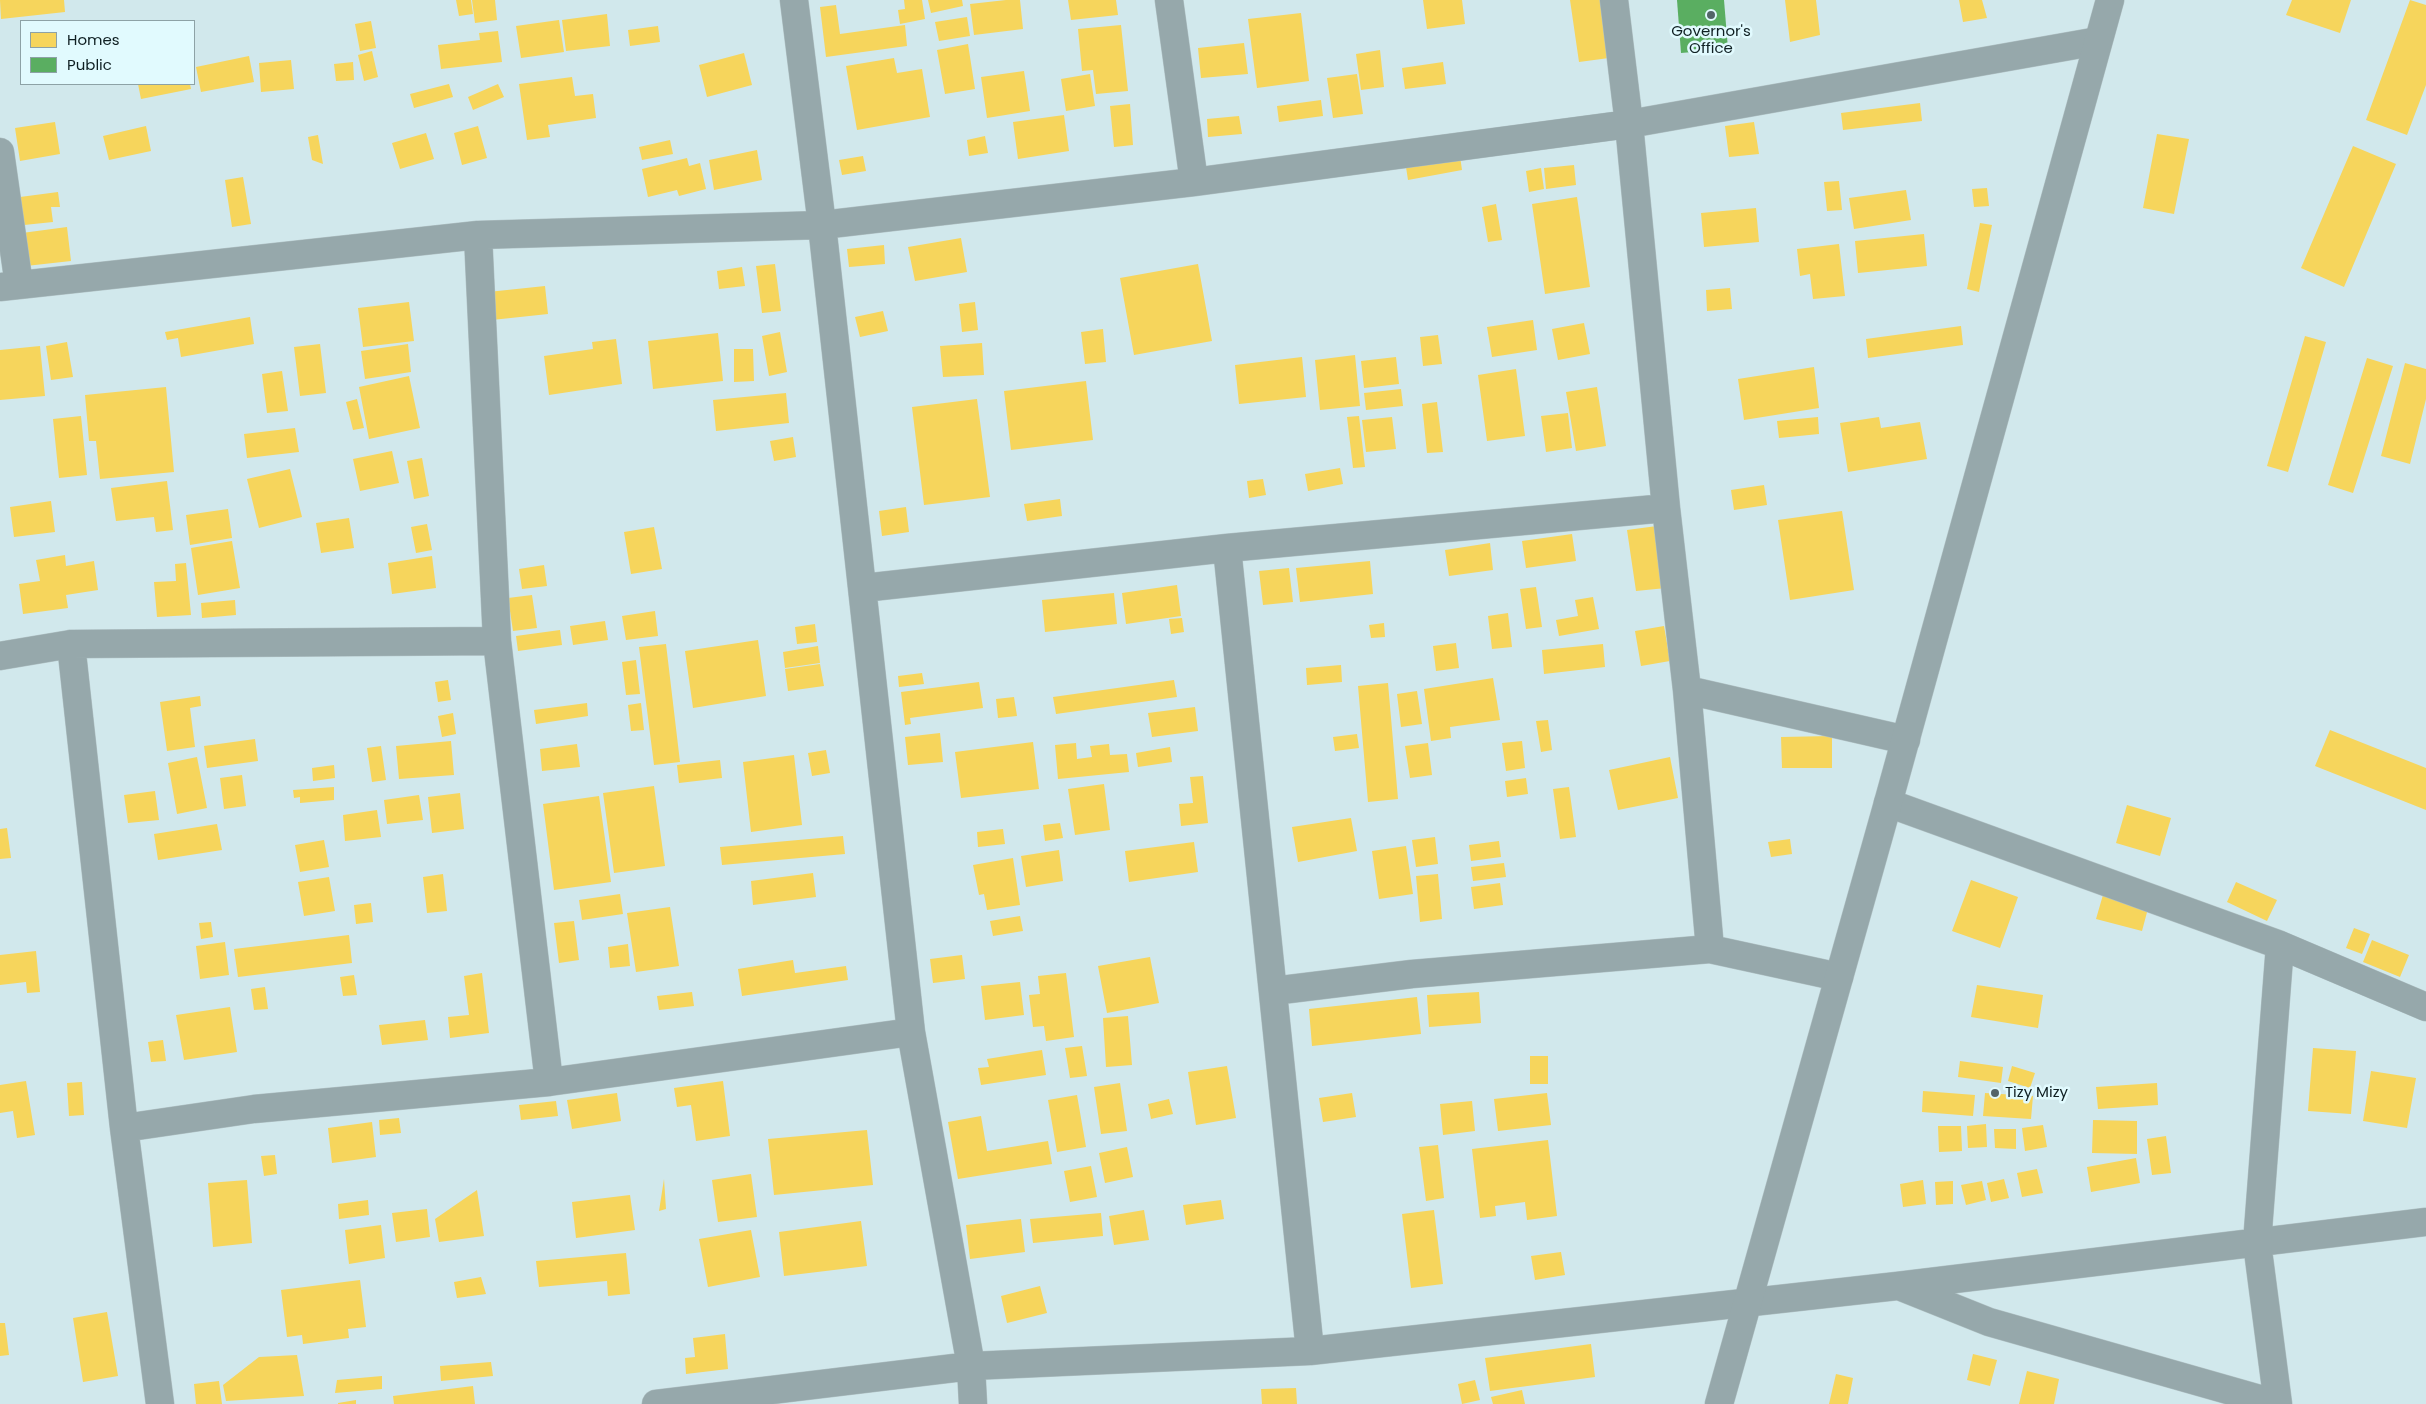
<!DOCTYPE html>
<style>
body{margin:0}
#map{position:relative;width:2426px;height:1404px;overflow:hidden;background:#d1e8ec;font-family:Poppins,sans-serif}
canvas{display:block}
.legend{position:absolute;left:20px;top:20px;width:175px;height:65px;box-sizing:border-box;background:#e1fafe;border:1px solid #8da2a6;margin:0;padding:6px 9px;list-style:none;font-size:15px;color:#0f1f22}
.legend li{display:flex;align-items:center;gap:10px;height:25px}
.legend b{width:25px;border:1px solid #8da2a6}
</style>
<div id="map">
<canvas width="2426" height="1404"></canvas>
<ul class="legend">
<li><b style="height:14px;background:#f6d55c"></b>Homes</li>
<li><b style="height:14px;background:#5aae61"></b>Public</li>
</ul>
</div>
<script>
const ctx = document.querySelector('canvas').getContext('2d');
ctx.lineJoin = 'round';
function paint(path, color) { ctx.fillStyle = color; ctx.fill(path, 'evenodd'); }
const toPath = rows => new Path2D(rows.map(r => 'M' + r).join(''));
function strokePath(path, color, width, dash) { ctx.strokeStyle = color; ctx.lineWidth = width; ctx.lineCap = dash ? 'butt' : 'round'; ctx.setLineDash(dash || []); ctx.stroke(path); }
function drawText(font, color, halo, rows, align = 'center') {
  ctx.font = font + ' Poppins,sans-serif'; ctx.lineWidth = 5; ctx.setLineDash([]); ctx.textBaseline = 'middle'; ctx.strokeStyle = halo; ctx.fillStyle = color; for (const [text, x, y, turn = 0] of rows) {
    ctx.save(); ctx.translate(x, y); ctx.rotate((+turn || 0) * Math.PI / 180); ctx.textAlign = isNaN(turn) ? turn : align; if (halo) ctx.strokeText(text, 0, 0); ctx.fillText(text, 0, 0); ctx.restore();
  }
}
paint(toPath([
 [0,0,64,0,65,12,1,19],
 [456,0,471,0,473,14,459,16],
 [472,0,495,0,497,20,475,23],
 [904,0,922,0,925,19,900,24,898,10,905,9],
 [928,0,962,0,963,6,931,13],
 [1006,0,1020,0,1023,29,974,35,970,4],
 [1068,0,1116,0,1118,15,1071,20],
 [1423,0,1462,0,1465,24,1427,29],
 [1570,0,1601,0,1609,58,1579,62],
 [1785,0,1816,0,1820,35,1790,42],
 [1959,0,1982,0,1987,18,1963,22],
 [2292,0,2351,0,2340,33,2286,15],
 [2410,0,2426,5,2426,85,2407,135,2366,120],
 [836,5,840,34,905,25,907,46,826,57,820,7],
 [1301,13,1309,81,1257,88,1248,19],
 [607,14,610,46,566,51,562,20],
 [967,17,970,36,939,41,935,22],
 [559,20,564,52,521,58,516,26],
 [371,21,376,48,360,51,355,24],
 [1121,25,1128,91,1096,94,1093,70,1082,71,1078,29],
 [658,26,660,42,630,46,628,30],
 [498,31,502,62,441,69,438,45,480,40,479,33],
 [1244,43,1248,74,1201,78,1198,48],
 [968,44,975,89,945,94,937,50],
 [1380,50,1384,87,1361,90,1356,54],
 [372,51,378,77,364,81,358,55],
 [744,53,752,85,707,97,699,65],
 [249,56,254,82,201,92,196,67],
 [894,58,897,73,922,69,930,117,857,130,846,66],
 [291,60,294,89,261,92,259,63],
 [353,62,354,80,336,81,334,64],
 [1443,62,1446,84,1405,89,1402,68],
 [1024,71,1030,111,987,118,981,77],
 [1090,74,1095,106,1066,111,1061,79],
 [1357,74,1363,114,1333,118,1327,78],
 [572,77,575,96,593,94,596,118,548,125,550,137,527,140,519,84],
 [138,84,190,84,191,89,141,99],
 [449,84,453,97,414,108,410,94],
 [498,84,504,97,473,110,468,97],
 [1321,100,1323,116,1279,122,1277,106],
 [1920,103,1922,121,1843,130,1841,113],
 [1130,104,1133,145,1114,147,1110,106],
 [1064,115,1069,151,1018,159,1013,122],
 [1239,116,1242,134,1208,137,1207,119],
 [55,122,60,154,20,161,15,128],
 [1754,122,1759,154,1729,157,1725,126],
 [146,126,151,151,109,160,103,136],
 [478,126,487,158,462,165,454,133],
 [426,133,434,159,400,169,392,143],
 [2157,134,2189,139,2174,214,2143,208],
 [318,135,323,164,312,160,308,137],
 [985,136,988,153,969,156,967,140],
 [670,140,673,154,642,160,639,147],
 [2353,146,2396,164,2344,287,2301,268],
 [757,150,762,180,714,190,709,160],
 [863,156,866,171,842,175,839,160],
 [1460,156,1462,170,1408,180,1406,167],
 [687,158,689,166,700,163,706,189,679,196,677,190,648,197,642,169],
 [1574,165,1576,185,1546,189,1544,168],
 [1541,168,1544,189,1529,192,1526,171],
 [243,177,251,224,232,227,225,180],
 [1839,181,1842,210,1827,211,1824,182],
 [1987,188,1989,206,1974,207,1972,189],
 [1906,190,1911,220,1854,229,1849,198],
 [58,192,60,207,51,207,53,222,24,225,20,197],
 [1577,197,1590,287,1545,294,1532,204],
 [1496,204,1502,240,1488,242,1482,207],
 [1756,208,1759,242,1704,247,1701,213],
 [1980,223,1992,225,1979,292,1967,289],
 [67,227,71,261,26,266,22,233],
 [1924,234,1927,266,1858,273,1855,241],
 [961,238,967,272,915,281,908,247],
 [1839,244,1845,296,1813,299,1810,274,1800,276,1797,249],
 [884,245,885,264,849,267,847,249],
 [775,264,781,311,762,313,756,266],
 [1198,264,1212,341,1134,355,1120,278],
 [742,267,745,286,719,289,717,271],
 [545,286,548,314,492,320,488,292],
 [1730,288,1732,309,1707,311,1706,290],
 [409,302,414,341,363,347,358,308],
 [975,302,978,330,962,332,959,304],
 [883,311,888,331,860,337,855,317],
 [250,317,254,344,181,357,178,338,167,340,165,332],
 [1533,320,1537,350,1492,357,1487,327],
 [1584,323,1590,354,1558,360,1552,329],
 [1961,326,1963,345,1868,358,1866,339],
 [1103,329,1106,362,1085,364,1081,332],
 [780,332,787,372,769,376,762,336],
 [718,333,723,381,653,389,648,341],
 [1438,335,1442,364,1423,366,1420,337],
 [2305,336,2326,342,2288,472,2267,466],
 [616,339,622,384,549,395,544,356,593,349,592,342],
 [67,342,73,377,51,380,46,346],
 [982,343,984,375,943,377,940,346],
 [320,344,326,393,300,396,294,347],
 [408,344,411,372,365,379,361,351],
 [40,346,45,396,0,400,0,350],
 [734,349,753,349,754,381,734,382],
 [1355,355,1360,406,1320,410,1315,360],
 [1302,357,1306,397,1239,404,1235,365],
 [1396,357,1399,384,1364,388,1361,361],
 [2367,358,2393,366,2353,493,2328,485],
 [2405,363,2426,369,2426,399,2410,464,2381,456],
 [1814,367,1819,408,1744,420,1738,379],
 [1516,369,1525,436,1487,441,1478,375],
 [282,371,288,411,267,413,262,374],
 [409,376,420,428,369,439,359,387],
 [1086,381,1093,440,1011,450,1004,391],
 [166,387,174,472,100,479,96,441,89,441,85,395],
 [1597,387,1606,446,1576,451,1566,392],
 [1401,389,1403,406,1366,410,1364,393],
 [786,393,789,423,716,431,713,400],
 [357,399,364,428,353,430,346,402],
 [977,399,990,497,924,505,912,407],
 [1437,402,1443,452,1427,453,1422,404],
 [1568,413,1572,448,1546,452,1541,416],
 [81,416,87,475,59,478,53,419],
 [1359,416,1365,467,1353,468,1347,417],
 [1392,417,1396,449,1366,452,1362,420],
 [1818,417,1819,434,1779,438,1777,421],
 [1879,417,1881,428,1920,422,1927,459,1848,472,1840,423],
 [295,428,299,452,247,458,244,434],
 [793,437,796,457,774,461,770,441],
 [392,451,399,483,360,491,353,459],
 [422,458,429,496,414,499,407,461],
 [1340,468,1343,484,1308,491,1305,474],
 [290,469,302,517,259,528,247,479],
 [1263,479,1266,495,1249,498,1247,481],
 [167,481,173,530,156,532,154,517,116,521,111,488],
 [1764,485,1767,505,1734,510,1731,490],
 [1060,499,1062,516,1027,521,1024,504],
 [51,501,55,532,14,537,10,507],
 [906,507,909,532,882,536,879,511],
 [228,509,232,538,190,545,186,515],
 [1842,511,1854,590,1790,600,1778,520],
 [349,518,354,548,321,553,316,523],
 [427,524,432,550,416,553,411,527],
 [1657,526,1666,588,1636,591,1627,530],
 [654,527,662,569,631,574,624,532],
 [1572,534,1576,561,1526,568,1522,541],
 [232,541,240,588,198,595,191,548],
 [1490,543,1493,570,1449,576,1445,550],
 [65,555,66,566,94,561,98,590,66,595,68,608,23,614,19,584,40,581,36,560],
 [432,556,436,588,392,594,388,563],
 [1370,561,1373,594,1300,602,1296,568],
 [186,563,191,615,157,617,154,582,176,581,175,564],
 [544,565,547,586,522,589,519,569],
 [1289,568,1293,602,1263,605,1259,571],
 [1177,585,1181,616,1126,624,1122,593],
 [1536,587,1542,627,1526,629,1520,589],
 [1114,593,1117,624,1045,632,1042,600],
 [532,595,537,628,513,631,508,598],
 [1593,597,1599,629,1559,636,1556,620,1578,616,1575,600],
 [235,600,236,615,202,618,201,603],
 [655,611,658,636,626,640,622,616],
 [1508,613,1512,647,1492,649,1488,616],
 [1182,618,1184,632,1171,634,1169,619],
 [605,621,608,640,573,645,570,626],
 [1384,623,1385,637,1371,638,1369,625],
 [815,624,817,642,797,644,795,627],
 [1664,626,1670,661,1641,666,1635,631],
 [560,630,562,645,518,651,516,636],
 [758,640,766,696,693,708,685,651],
 [1456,643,1459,668,1436,671,1433,646],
 [666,644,680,762,654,765,639,647],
 [1603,644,1605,667,1544,674,1542,650],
 [818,646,820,663,785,668,783,652],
 [636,660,640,694,626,695,622,662],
 [820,664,824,686,788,691,785,669],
 [1341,665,1342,682,1307,685,1306,668],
 [922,673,924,684,899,687,898,676],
 [1493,678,1500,720,1450,727,1451,738,1431,741,1424,689],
 [448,680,451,700,438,702,435,682],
 [1174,680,1177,697,1056,714,1053,697],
 [979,682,983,708,910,718,911,724,905,725,901,692],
 [1388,683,1398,799,1368,802,1358,686],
 [1417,691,1422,724,1401,727,1397,694],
 [200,696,201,706,190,708,195,747,167,751,160,702],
 [1014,697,1017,716,998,718,996,699],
 [587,703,588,716,536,724,534,710],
 [641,703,644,730,631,731,628,705],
 [1195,707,1198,731,1152,737,1148,713],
 [453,713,456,734,442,737,438,716],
 [1548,720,1552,750,1541,752,1536,721],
 [2330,730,2426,768,2426,810,2315,766],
 [940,733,943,762,908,765,905,737],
 [1357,734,1359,748,1335,751,1333,737],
 [1832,736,1832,768,1782,768,1781,737],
 [255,739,258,761,207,768,204,746],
 [451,741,454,775,399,779,396,746],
 [1522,741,1525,768,1506,771,1502,743],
 [1033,742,1039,789,961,798,955,752],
 [1076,743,1077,759,1092,757,1090,746,1109,744,1110,755,1127,754,1129,772,1058,779,1055,745],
 [1428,743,1432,775,1410,778,1405,746],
 [577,744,580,767,542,771,540,749],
 [381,746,386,780,372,782,367,748],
 [1170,747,1172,762,1138,767,1136,753],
 [826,750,830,773,812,776,808,753],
 [794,755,802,825,751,832,743,762],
 [197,757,207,808,177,814,168,763],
 [1670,757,1678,798,1618,810,1609,770],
 [720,760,722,778,679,783,677,765],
 [334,765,335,778,313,781,312,768],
 [242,775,246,806,224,809,220,778],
 [1203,776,1208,823,1181,826,1179,804,1193,803,1190,777],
 [1526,778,1528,794,1507,797,1505,781],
 [1104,784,1110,830,1075,835,1068,789],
 [654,786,665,866,614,873,603,793],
 [334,787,334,800,300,803,300,797,294,798,293,790],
 [1569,787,1576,837,1560,839,1553,789],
 [155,791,159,820,128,823,124,795],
 [460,793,464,829,432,833,428,797],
 [419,795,423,820,387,824,384,800],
 [599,796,611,882,554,890,543,804],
 [2127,805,2171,818,2160,856,2116,843],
 [377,810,381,837,345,841,343,815],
 [1351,818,1357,851,1298,862,1292,827],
 [1060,823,1063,838,1045,841,1043,825],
 [217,824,222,850,158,860,154,834],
 [7,828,11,858,0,859,0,829],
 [1003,829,1005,844,978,847,977,832],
 [843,836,845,854,722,865,720,847],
 [1435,837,1438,864,1416,867,1412,840],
 [1790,839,1792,854,1771,857,1768,842],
 [324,840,329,867,300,872,295,845],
 [1499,841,1501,857,1471,861,1469,845],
 [1194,842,1198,872,1129,882,1125,851],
 [1406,846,1413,894,1379,899,1372,851],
 [1059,850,1063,881,1026,887,1021,856],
 [1013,858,1020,905,987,910,984,894,979,895,973,865],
 [1504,863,1506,877,1473,881,1471,867],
 [813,873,816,897,753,905,751,881],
 [443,874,447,911,427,913,423,877],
 [1438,874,1442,919,1420,922,1416,876],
 [329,877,335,911,304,916,298,882],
 [1971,880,2018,897,2000,948,1952,931],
 [2236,882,2277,900,2267,921,2227,902],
 [1500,883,1503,905,1474,909,1471,887],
 [2105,888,2150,901,2142,931,2096,919],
 [620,894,623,914,582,920,579,900],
 [371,903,373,922,356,924,354,905],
 [670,907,679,966,636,972,627,913],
 [1020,916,1023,931,993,936,990,921],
 [574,921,579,960,559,963,554,923],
 [211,922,213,937,201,939,199,923],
 [2354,928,2370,934,2362,954,2346,948],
 [349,935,352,963,238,977,234,949],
 [2372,940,2409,955,2400,977,2363,962],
 [225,942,229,975,200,979,196,946],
 [628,944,630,966,610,968,608,947],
 [36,951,40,992,27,993,26,982,0,985,0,955],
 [962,955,965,979,933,983,930,959],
 [1150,957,1159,1003,1107,1013,1098,966],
 [793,960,795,973,846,966,848,980,742,996,738,969],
 [482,973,489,1033,450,1038,448,1017,469,1015,464,976],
 [1066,973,1074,1037,1046,1041,1044,1026,1033,1027,1029,995,1040,994,1038,976],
 [354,975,357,995,343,996,340,977],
 [1020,982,1024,1015,985,1020,981,986],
 [1977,985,2043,995,2038,1028,1971,1017],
 [265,987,268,1009,254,1010,251,989],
 [692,992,694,1006,659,1010,657,996],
 [1479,992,1481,1023,1429,1027,1427,995],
 [1417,997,1421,1034,1312,1046,1309,1009],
 [230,1007,237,1052,184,1060,176,1015],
 [1128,1016,1132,1065,1106,1067,1103,1018],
 [425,1020,428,1040,382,1045,379,1025],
 [163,1040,166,1061,151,1062,148,1042],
 [1082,1046,1087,1076,1070,1078,1065,1048],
 [2313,1048,2356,1051,2351,1114,2308,1111],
 [1042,1050,1046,1075,981,1085,978,1068,989,1067,987,1059],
 [1530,1056,1548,1056,1548,1084,1530,1084],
 [1960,1061,2003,1067,2001,1083,1958,1077],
 [1227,1066,1236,1118,1196,1125,1188,1072],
 [2012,1066,2035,1073,2030,1088,2008,1081],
 [2371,1071,2416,1078,2407,1128,2363,1121],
 [26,1081,35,1135,17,1138,13,1111,0,1113,0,1085],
 [723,1081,730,1136,696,1141,691,1105,677,1107,674,1088],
 [82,1082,84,1115,69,1116,67,1083],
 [1120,1083,1127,1131,1101,1134,1094,1087],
 [2157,1083,2158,1105,2098,1109,2096,1087],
 [1923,1091,1975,1095,1973,1116,1922,1112],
 [617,1093,621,1121,572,1129,567,1100],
 [1352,1093,1356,1117,1323,1122,1319,1098],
 [1547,1093,1551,1125,1498,1131,1494,1099],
 [1985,1093,2033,1096,2031,1119,1983,1116],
 [1077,1095,1086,1147,1057,1152,1048,1100],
 [1169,1099,1173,1114,1151,1119,1148,1104],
 [556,1101,558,1116,521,1120,519,1105],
 [1472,1101,1475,1131,1443,1135,1440,1104],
 [981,1116,987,1151,1048,1141,1052,1164,958,1179,948,1122],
 [399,1118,401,1133,380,1135,379,1120],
 [2093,1120,2137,1121,2137,1154,2092,1153],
 [372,1122,376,1157,332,1163,328,1128],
 [1986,1124,1987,1147,1968,1148,1967,1126],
 [2043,1125,2047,1147,2025,1151,2022,1128],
 [1938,1126,1961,1126,1962,1151,1939,1152],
 [1994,1129,2016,1129,2016,1149,1995,1148],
 [867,1130,873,1185,774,1195,768,1139],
 [2166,1136,2171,1173,2152,1175,2147,1139],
 [1548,1140,1557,1216,1527,1220,1525,1202,1495,1206,1496,1216,1480,1218,1472,1149],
 [1438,1145,1444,1198,1426,1201,1419,1147],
 [1127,1147,1133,1177,1105,1183,1099,1153],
 [275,1155,277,1174,264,1176,261,1156],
 [2136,1158,2140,1183,2091,1192,2087,1167],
 [1091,1166,1097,1197,1070,1202,1064,1171],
 [2037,1169,2043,1193,2022,1197,2017,1173],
 [751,1174,757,1217,718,1222,712,1180],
 [664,1179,666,1209,659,1211],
 [2004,1179,2009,1198,1991,1202,1987,1183],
 [247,1180,252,1243,213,1247,208,1183],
 [1923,1180,1926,1204,1903,1207,1900,1184],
 [1953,1181,1953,1204,1936,1205,1935,1182],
 [1982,1181,1986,1200,1966,1205,1961,1185],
 [477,1190,484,1236,439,1242,435,1219],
 [630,1195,635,1230,576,1238,572,1202],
 [368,1200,369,1215,339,1219,338,1204],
 [1221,1200,1224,1219,1186,1225,1183,1205],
 [427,1209,430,1237,396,1242,392,1213],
 [1144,1210,1149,1240,1114,1245,1109,1216],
 [1434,1210,1443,1284,1411,1288,1402,1214],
 [1101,1213,1103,1236,1033,1243,1030,1219],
 [1021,1219,1025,1252,970,1259,966,1225],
 [861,1221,867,1266,784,1276,779,1232],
 [381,1225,385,1258,349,1264,345,1230],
 [751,1230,760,1277,708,1287,699,1239],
 [1561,1252,1565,1275,1535,1280,1531,1256],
 [626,1253,630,1294,608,1296,607,1281,539,1287,536,1261],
 [481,1277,486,1294,457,1298,454,1282],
 [360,1280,366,1327,348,1329,349,1338,303,1344,302,1335,287,1337,281,1290],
 [1040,1286,1047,1313,1007,1323,1001,1296],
 [107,1312,118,1376,83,1382,73,1318],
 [0,1323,5,1323,9,1355,0,1356],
 [725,1334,728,1369,686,1374,685,1358,695,1357,693,1338],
 [1591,1344,1595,1377,1490,1391,1485,1358],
 [1973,1354,1997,1360,1990,1386,1967,1380],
 [297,1355,304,1396,226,1401,223,1385,259,1357],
 [491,1362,493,1376,441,1381,440,1366],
 [2027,1371,2059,1379,2054,1404,2019,1404],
 [1836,1374,1853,1378,1848,1404,1829,1404],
 [382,1376,382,1389,335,1393,337,1380],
 [1475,1380,1480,1400,1462,1404,1458,1384],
 [219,1381,222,1404,196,1404,194,1384],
 [473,1386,475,1404,394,1404,393,1396],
 [1296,1388,1297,1404,1262,1404,1261,1389],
 [1522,1390,1525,1404,1493,1404,1491,1397],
 [356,1400,356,1404,338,1404,338,1403]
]), '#f6d55c');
paint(toPath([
 [1677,0,1724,0,1728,49,1681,53]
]), '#5aae61');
const minor = toPath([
 [794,0,822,225,911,1032,971,1366,973,1404],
 [1169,0,1194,182],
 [1614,0,1629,124,1666,508,1687,690,1710,949],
 [0,152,19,285],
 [478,235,497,641,549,1082],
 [0,287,478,235,822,225,1194,182,1629,124,2098,41],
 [1227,548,1310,1351],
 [863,588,1227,548,1666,508],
 [71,644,124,1128,160,1404],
 [0,656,71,644,497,641],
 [1687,690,1906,740],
 [1888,803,2280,945,2426,1007],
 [1273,991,1412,974,1710,949,1839,977],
 [124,1128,254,1109,549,1082,911,1032],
 [1899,1286,1989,1322,2277,1404],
 [656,1404,971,1366,1310,1351,1897,1286,2426,1222],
 [2278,1404,2257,1243,2280,945]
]);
const tertiary = toPath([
 [1719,1404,1888,803,2110,0]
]);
strokePath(minor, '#b1c2c5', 29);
strokePath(tertiary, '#b1c2c5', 29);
strokePath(minor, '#96a8ab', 28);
strokePath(tertiary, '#96a8ab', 28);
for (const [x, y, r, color] of [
 [1711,15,5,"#536569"],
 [1995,1093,5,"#536569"]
]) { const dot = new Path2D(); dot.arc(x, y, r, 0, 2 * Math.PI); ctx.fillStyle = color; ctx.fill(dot); strokePath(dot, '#e1fafe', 2); }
drawText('15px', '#0f1f22', '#e1fafe', [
 ["Governor's",1711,32],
 ["Office",1711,49],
 ["Tizy Mizy",2005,1093,"left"]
]);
</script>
